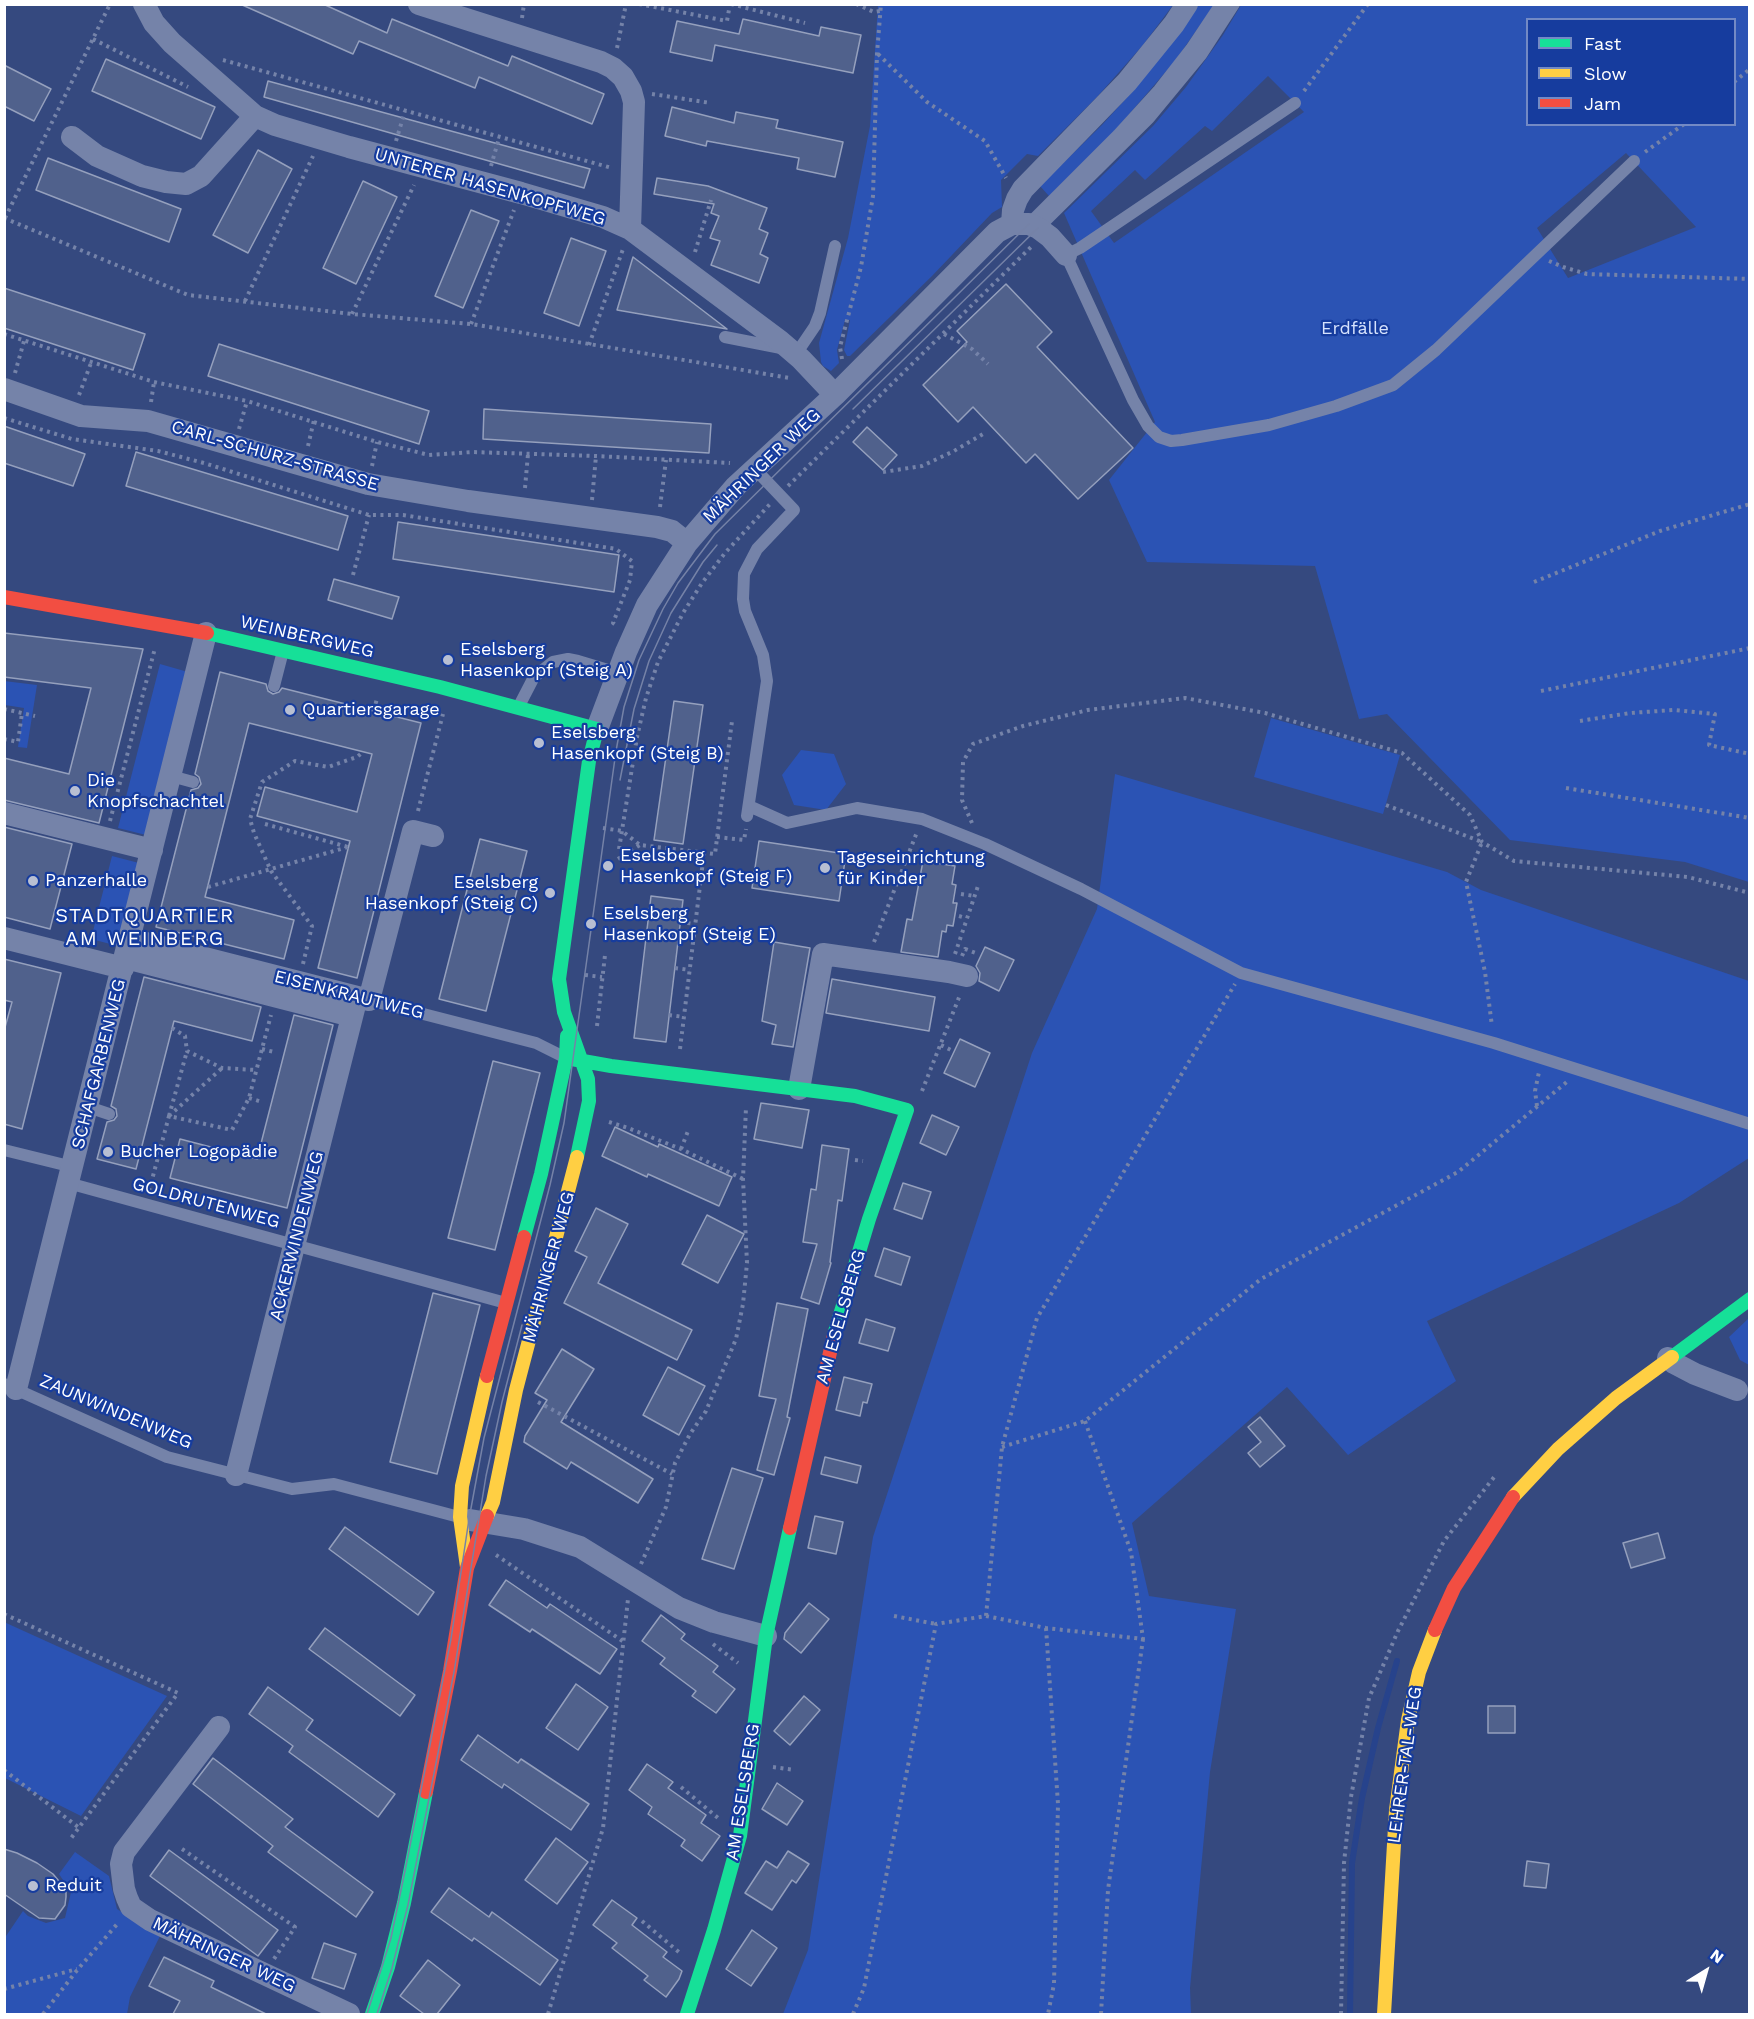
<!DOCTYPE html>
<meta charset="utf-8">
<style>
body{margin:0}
#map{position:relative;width:1754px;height:2019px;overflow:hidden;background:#35497f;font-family:"Work Sans",sans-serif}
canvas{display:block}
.frame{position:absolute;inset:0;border:6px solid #fff;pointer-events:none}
.legend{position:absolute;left:1526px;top:18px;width:210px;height:108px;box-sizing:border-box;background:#163c9e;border:2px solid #738ac5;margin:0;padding:8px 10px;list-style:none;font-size:18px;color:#fff}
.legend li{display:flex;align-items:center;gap:12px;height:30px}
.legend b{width:30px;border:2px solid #738ac5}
.north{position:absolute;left:1676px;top:1941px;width:60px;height:60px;-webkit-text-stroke:4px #163c9e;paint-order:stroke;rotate:37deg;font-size:16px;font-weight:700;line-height:24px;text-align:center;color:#fff}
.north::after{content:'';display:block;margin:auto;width:21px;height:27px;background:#fff;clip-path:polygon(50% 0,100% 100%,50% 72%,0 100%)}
</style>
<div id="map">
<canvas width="1754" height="2019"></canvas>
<div class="frame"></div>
<ul class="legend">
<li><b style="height:8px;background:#16e098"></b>Fast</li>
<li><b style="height:8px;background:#ffcf43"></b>Slow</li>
<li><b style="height:8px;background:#f24e42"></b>Jam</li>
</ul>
<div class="north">N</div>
</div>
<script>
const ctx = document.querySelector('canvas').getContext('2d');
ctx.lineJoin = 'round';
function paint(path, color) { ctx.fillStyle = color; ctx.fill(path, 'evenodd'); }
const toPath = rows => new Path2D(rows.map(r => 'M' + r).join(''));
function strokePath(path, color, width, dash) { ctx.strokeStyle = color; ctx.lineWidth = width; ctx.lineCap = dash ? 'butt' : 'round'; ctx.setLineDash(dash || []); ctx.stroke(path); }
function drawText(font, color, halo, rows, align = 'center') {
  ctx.font = font + ' "Work Sans",sans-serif'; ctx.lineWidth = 4.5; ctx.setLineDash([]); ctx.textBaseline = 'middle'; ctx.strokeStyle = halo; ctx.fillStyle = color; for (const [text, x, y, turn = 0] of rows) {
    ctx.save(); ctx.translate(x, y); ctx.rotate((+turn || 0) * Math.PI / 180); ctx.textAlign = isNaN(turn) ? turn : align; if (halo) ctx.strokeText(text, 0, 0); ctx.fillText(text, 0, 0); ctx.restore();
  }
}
paint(toPath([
 [878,5,1173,5,1143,45,1097,97,1038,156,1027,154,1001,180,1002,207,992,213,932,276,850,356,847,356,844,350,850,320,845,320,837,350,839,363,831,371,823,366,821,362,819,343,848,238,870,126],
 [1198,5,1214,5,1175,61,1112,134,1049,196,1040,186,1102,125,1132,92],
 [1241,5,1749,5,1749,882,1685,862,1510,840,1387,714,1359,719,1315,566,1147,562,1109,480,1155,422,1064,213,1153,126,1186,87,1223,35],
 [1528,20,1734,20,1734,124,1528,124],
 [1268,76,1304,112,1114,243,1091,211,1135,170,1145,180,1205,126,1212,131],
 [1626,153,1696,227,1568,278,1537,228],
 [160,664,188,672,146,835,118,828],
 [4,681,37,685,27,748,18,747,24,708,5,705],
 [1271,718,1400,755,1383,814,1254,777],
 [801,750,834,754,846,784,826,810,794,805,782,775],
 [1115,774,1447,872,1481,890,1749,981,1749,1158,1679,1203,1427,1321,1456,1381,1348,1455,1287,1387,1132,1523,1149,1596,1236,1609,1210,1772,1190,1988,1191,2014,783,2014,808,1950,873,1537,1032,1053,1097,909],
 [112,856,139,863,118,946,91,939],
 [1749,1318,1749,1365,1740,1360,1729,1337],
 [4,1622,167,1696,81,1816,5,1778],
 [75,1852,109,1876,117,1909,160,1936,130,1997,127,2014,5,2014,4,1939,23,1911,28,1916,46,1923,65,1918,71,1892,59,1874]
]), '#2b53b4');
strokePath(toPath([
 [1350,2014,1352,1863,1362,1798,1378,1728,1397,1661]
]), '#27438c', 6);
const building = toPath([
 [240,4,323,4,387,33,392,19,508,66,512,56,604,94,592,124,479,77,475,88,359,41,353,54,240,4],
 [743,19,819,36,821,27,861,35,853,73,715,45,712,61,670,52,677,21,739,34,743,19],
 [106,59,215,107,201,139,92,91,106,59],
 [4,65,51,89,34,121,4,106,4,65],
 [268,81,590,169,584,188,264,97,268,81],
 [672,107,734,123,736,112,778,120,776,128,843,142,835,177,797,169,799,158,707,141,706,146,665,136,672,107],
 [258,150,292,169,248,253,213,235,258,150],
 [48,158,181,209,169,242,36,190,48,158],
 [657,178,708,186,767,208,759,229,768,233,760,254,768,258,759,283,711,265,720,241,710,238,719,216,711,213,714,204,654,194,657,178],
 [363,181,397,197,356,284,323,268,363,181],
 [471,210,499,221,463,308,435,296,471,210],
 [571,238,606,251,579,326,544,313,571,238],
 [633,257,727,329,617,310,633,257],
 [1006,284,1052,332,1037,347,1133,448,1078,499,1035,454,1026,463,973,407,958,422,923,385,967,342,957,331,1006,284],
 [4,288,145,334,133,370,4,328,4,288],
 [219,344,429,411,419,444,208,376,219,344],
 [484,409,711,424,709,453,483,439,484,409],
 [4,426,85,454,73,486,4,463,4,426],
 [867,427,897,455,883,470,853,442,867,427],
 [136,452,348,516,338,550,126,486,136,452],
 [398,522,619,555,614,592,393,559,398,522],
 [334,579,399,597,392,619,328,600,334,579],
 [4,633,143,649,99,823,4,800,4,758,69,774,91,688,4,677,4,633],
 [220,672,266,684,268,691,273,694,279,692,282,688,421,723,357,978,318,968,350,841,257,816,265,787,357,812,372,754,249,723,205,897,294,920,284,959,156,927,191,790,198,788,201,784,199,777,195,774,220,672],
 [674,701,703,705,683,844,654,840,674,701],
 [4,827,72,844,50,929,4,917,4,827],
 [480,839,527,851,486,1011,439,999,480,839],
 [759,841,846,854,839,901,752,888,759,841],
 [923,861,955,866,952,884,956,885,953,903,957,903,953,926,947,925,946,932,942,931,938,957,901,952,907,919,912,920,923,861],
 [651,896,683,900,666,1042,634,1038,651,896],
 [774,942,810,948,793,1047,772,1044,776,1025,762,1021,774,942],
 [985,947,1014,960,999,991,979,981,980,973,976,966,985,947],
 [4,959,61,973,22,1129,4,1124,4,1031,12,1002,4,1000,4,959],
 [144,977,261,1007,252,1041,174,1021,136,1169,97,1159,107,1122,114,1120,117,1116,116,1109,111,1106,144,977],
 [832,979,935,997,929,1031,826,1013,832,979],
 [294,1015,333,1025,287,1208,170,1178,180,1139,257,1159,294,1015],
 [960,1039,990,1053,975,1087,944,1073,960,1039],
 [493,1061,540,1073,495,1250,448,1238,493,1061],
 [761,1103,809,1110,802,1148,754,1139,761,1103],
 [932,1115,959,1127,946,1155,920,1143,932,1115],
 [615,1127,658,1147,659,1144,732,1177,719,1206,648,1174,647,1177,602,1156,615,1127],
 [822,1145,849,1149,842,1201,838,1200,830,1262,831,1263,819,1304,801,1298,817,1244,803,1242,811,1189,816,1190,822,1145],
 [903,1183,931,1192,922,1219,894,1209,903,1183],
 [596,1208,628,1224,598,1283,692,1330,677,1360,564,1303,587,1257,575,1251,596,1208],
 [707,1215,744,1234,718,1283,682,1264,707,1215],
 [884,1248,910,1257,901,1285,875,1276,884,1248],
 [433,1293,480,1305,437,1474,390,1462,433,1293],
 [777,1303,808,1309,787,1417,790,1418,774,1475,757,1470,776,1399,759,1396,777,1303],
 [866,1319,895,1328,888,1351,859,1343,866,1319],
 [562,1349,594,1369,561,1422,653,1479,638,1503,571,1462,567,1469,524,1442,525,1436,547,1400,535,1393,562,1349],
 [668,1367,705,1386,679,1435,643,1415,668,1367],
 [844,1377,872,1384,867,1403,863,1402,860,1416,836,1410,844,1377],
 [1260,1417,1285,1446,1260,1467,1248,1453,1261,1442,1248,1427,1260,1417],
 [825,1457,861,1466,857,1483,821,1474,825,1457],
 [732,1468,763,1478,734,1569,702,1559,732,1468],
 [815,1516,843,1522,836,1554,808,1548,815,1516],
 [345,1527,434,1592,418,1615,329,1549,345,1527],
 [1658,1533,1665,1558,1631,1568,1623,1543,1658,1533],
 [506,1580,547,1608,550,1604,617,1649,600,1674,532,1629,530,1632,489,1605,506,1580],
 [809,1603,829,1619,801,1653,784,1639,785,1633,809,1603],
 [661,1615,685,1634,681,1639,718,1666,713,1672,735,1689,716,1713,692,1696,696,1691,660,1664,665,1658,642,1641,661,1615],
 [325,1628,415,1695,400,1716,309,1649,325,1628],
 [576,1684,608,1707,578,1750,546,1728,576,1684],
 [268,1687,313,1720,306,1730,395,1794,378,1817,289,1752,293,1746,249,1714,268,1687],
 [804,1696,820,1710,790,1745,774,1731,804,1696],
 [1488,1706,1515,1706,1515,1733,1488,1733,1488,1706],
 [478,1735,518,1763,521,1759,589,1804,571,1830,504,1784,502,1788,461,1760,478,1735],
 [213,1758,293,1819,285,1827,373,1892,356,1917,268,1852,273,1846,193,1784,213,1758],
 [647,1764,673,1782,668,1788,706,1815,701,1823,720,1836,702,1861,681,1846,685,1840,648,1814,652,1807,629,1790,647,1764],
 [777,1783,803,1801,787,1825,762,1809,777,1783],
 [556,1838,588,1862,557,1904,525,1880,556,1838],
 [4,1849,17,1853,37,1863,53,1874,58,1880,66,1892,66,1897,65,1905,55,1919,39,1918,4,1894,4,1849],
 [169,1850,278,1930,258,1956,150,1876,169,1850],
 [788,1851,809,1864,796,1883,792,1880,772,1910,745,1893,766,1861,777,1868,788,1851],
 [1527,1861,1549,1864,1546,1888,1524,1886,1527,1861],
 [449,1888,489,1917,492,1912,558,1960,540,1985,474,1938,472,1941,431,1912,449,1888],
 [612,1900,637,1918,632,1925,667,1952,663,1957,682,1971,679,1979,666,1997,644,1980,648,1976,612,1948,617,1943,593,1925,612,1900],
 [752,1930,777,1948,751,1986,726,1969,752,1930],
 [324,1943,356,1954,344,1989,312,1978,324,1943],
 [164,1957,214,1981,211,1987,266,2014,173,2014,180,2001,149,1986,164,1957],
 [428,1960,460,1985,437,2014,424,2014,400,1996,428,1960]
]);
paint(building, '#50618c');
strokePath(building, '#95a0bd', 1.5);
strokePath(toPath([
 [639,4,727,21,730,4],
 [731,4,805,23],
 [856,4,874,12,880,11],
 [522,18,524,4],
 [93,39,188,87],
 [617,48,626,4],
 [878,54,927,102,985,141,1006,178],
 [223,60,612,168],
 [1734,82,1750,69],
 [1304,91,1368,4],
 [652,94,711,103],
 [396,141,405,111],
 [1645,152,1684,124],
 [491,166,499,138],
 [4,218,188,295,352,314,471,324,790,378],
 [5,218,110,4],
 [695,252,711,200],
 [1549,261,1563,267,1587,274,1750,279],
 [245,301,313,156],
 [352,314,414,185],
 [471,324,514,210],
 [4,334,154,382,247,401,377,442,429,455,472,452,596,456,730,463],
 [944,334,972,349,988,364],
 [589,345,623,249],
 [842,359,840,347,861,267,873,196,877,54,881,4],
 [15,373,24,341],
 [79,395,91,363],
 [151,402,154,382],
 [4,418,72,439,158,451,204,463,369,515,403,515,616,549,632,561,630,580,613,623,617,626],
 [239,429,247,401],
 [308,446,314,420],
 [372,466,377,442],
 [883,472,922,466,954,451,983,434],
 [788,486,1031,247],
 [525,488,528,454],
 [592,500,596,456],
 [660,507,666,460],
 [353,575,369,515],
 [1534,582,1660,531,1750,504],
 [1541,691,1750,648],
 [4,709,35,716],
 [374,711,377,698],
 [1580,721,1630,713,1674,710,1715,714,1709,745,1750,754],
 [4,739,18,742,22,713],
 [1566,788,1750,818],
 [1386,805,1482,842,1466,882,1485,972,1492,1026],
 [418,811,443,714],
 [110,821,155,648],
 [972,823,962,800,963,762,973,744,1023,726,1088,710,1185,698,1265,713,1402,753,1470,815,1482,842,1514,861,1688,877,1750,893],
 [265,824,348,847],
 [603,828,622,831,640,845,715,854,732,721],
 [717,837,744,840,746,829],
 [619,849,637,737,646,698,658,662,683,613,702,583,725,553,770,504],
 [618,859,640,845],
 [208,887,348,847],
 [961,894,974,896],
 [959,916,966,918],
 [680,922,695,924],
 [874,942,917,832],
 [955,954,978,886],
 [962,956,965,949,976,953],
 [303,964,312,926,271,871,254,833,250,819,262,782,295,761,328,767,357,757,363,752],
 [675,968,690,970],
 [585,975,602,977],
 [669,1015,684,1017],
 [597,1026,605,955],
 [172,1028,185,1036,187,1051,222,1068,256,1070],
 [941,1045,951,1050],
 [262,1049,274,1052],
 [680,1049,704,853],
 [922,1091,960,995],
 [249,1098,262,1102],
 [1537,1106,1535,1091,1539,1072],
 [169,1116,222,1068],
 [169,1116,187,1051],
 [609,1122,628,1128,681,1149,743,1179],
 [681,1149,688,1131],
 [855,1160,863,1161],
 [149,1191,169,1116,232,1130,249,1098,271,1015],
 [538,1402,672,1474],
 [1002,1447,1085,1421,1261,1279,1458,1172,1568,1081],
 [496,1555,624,1642],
 [641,1564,666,1507,675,1463,690,1434,706,1411,736,1339,743,1304,747,1263,743,1179,746,1107],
 [4,1614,178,1693,69,1841],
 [894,1616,936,1624],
 [986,1616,1046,1628,1143,1639,1131,1552,1085,1421],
 [1046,1628,1058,1804,1054,1984,1048,2014],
 [713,1644,738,1663],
 [773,1767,795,1770],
 [4,1770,78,1827],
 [681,1787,718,1818],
 [182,1849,295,1927,274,1959],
 [642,1921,680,1953],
 [4,1989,77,1969],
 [43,2014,78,1969,119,1922],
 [548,2014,603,1828,628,1599],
 [853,2014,864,1988,936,1624,986,1616,1002,1447,1037,1318,1235,984],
 [1101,2014,1108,1890,1143,1639],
 [1341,2014,1344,1863,1351,1797,1369,1698,1398,1631,1444,1541,1495,1476]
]), '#7583a9', 4, [3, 4.5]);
strokePath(toPath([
 [1295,103,1080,248,1066,255,1133,400,1148,426,1159,437,1171,441,1182,440,1269,425,1336,406,1393,385,1436,350,1634,161],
 [1029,224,1118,135,1159,90,1191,49,1221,4],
 [1038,228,1149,118,1201,55,1234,4],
 [725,337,781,348],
 [796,354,815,326,820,313,835,246],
 [274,686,283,651],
 [519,706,534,677,553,662,568,659,578,661,618,673],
 [171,776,193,782],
 [749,806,787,823,857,808,922,819,985,844,1081,889,1241,973,1494,1043,1750,1124],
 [747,816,767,681,763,655,745,611,743,599,744,574,757,549,794,510,755,469],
 [369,1000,536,1043,564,1057],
 [88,1107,109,1114],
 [4,1150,73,1167],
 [68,1183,506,1303],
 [4,1384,167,1457,292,1489,334,1484,459,1517]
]), '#7583a9', 12);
strokePath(toPath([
 [144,4,154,23,172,43,255,116,275,125,349,147,521,193,603,217,630,229,780,341,801,359,835,395],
 [419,4,601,62,613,68,623,77,631,91,634,102,630,229],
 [72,137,97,156,142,176,166,182,186,184,201,176,255,116],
 [1012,224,1013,210,1017,199,1023,189,1127,82,1174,24,1187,4],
 [4,389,81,416,148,421,368,484,468,501,657,527,672,531,687,543],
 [597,729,626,652,647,605,687,543,736,486,835,395,997,232,1012,224,1029,224,1038,228,1050,237,1066,255],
 [4,813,152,850],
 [4,938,123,968],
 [130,939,369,1000,413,831,433,836],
 [126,958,352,1016],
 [799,1089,823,954,949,972,967,976],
 [1668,1358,1674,1363,1695,1374,1737,1390],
 [16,1389,206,633],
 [236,1475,357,997],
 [470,1520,524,1529,580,1547,679,1608,714,1622,766,1636],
 [219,1727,124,1852,121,1864,124,1889,127,1898,131,1907,150,1920,349,2014]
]), '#7583a9', 22);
strokePath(toPath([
 [207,633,440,687,597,729,589,761,559,979,564,1012,588,1079,589,1101,577,1157],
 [566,1058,611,1066,855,1096,907,1110,869,1219,834,1335],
 [524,1237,541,1174,566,1058,567,1036],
 [1672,1357,1750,1299],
 [372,2014,388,1967,404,1903,426,1792],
 [687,2014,714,1930,740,1836,766,1636,790,1528]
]), '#16e098', 14);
strokePath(toPath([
 [1513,1497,1558,1449,1616,1398,1672,1357],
 [487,1516,493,1502,516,1390,577,1157],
 [467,1567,460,1517,462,1486,487,1376],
 [1384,2014,1396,1810,1408,1720,1419,1672,1435,1630]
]), '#ffcf43', 14);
strokePath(toPath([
 [4,597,207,633],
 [487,1376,524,1237],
 [790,1528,834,1335],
 [1435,1630,1454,1588,1513,1497],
 [426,1792,450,1671,467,1568,487,1516]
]), '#f24e42', 14);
strokePath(toPath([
 [853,409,1038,228],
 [620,780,634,709,649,661,671,613,703,562,717,545],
 [367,2014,391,1938,405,1871,451,1639,469,1519,484,1438,550,1185,564,1123,616,751,624,707,639,660,663,609,678,583,715,534,1029,224],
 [377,2014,392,1968,408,1905,454,1672,486,1476,502,1402,522,1325]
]), '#7582a7', 1.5);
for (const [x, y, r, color] of [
 [448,660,6,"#b8bfd2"],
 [290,710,6,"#b8bfd2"],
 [539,743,6,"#b8bfd2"],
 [75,791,6,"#b8bfd2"],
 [608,866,6,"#b8bfd2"],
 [825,868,6,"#b8bfd2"],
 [33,881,6,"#b8bfd2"],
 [550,893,6,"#b8bfd2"],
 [591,924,6,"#b8bfd2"],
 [108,1152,6,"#b8bfd2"],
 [33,1886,6,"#b8bfd2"]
]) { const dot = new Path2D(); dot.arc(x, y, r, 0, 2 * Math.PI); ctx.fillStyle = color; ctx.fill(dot); strokePath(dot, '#163c9e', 2); }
drawText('18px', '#fff', '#163c9e', [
 ["UNTERER HASENKOPFWEG",490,187,16],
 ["CARL-SCHURZ-STRASSE",275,456,16],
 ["MÄHRINGER WEG",762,466,-44],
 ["WEINBERGWEG",307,637,13],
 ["EISENKRAUTWEG",349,995,14],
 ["SCHAFGARBENWEG",99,1064,-76],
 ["GOLDRUTENWEG",206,1203,15],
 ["ACKERWINDENWEG",297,1236,-76],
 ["MÄHRINGER WEG",549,1267,-75],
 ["AM ESELSBERG",841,1317,-74],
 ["ZAUNWINDENWEG",116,1412,23],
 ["LEHRER-TAL-WEG",1405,1765,-82],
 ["AM ESELSBERG",743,1792,-81],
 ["MÄHRINGER WEG",224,1955,25]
]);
drawText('18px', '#d6e2fd', '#163c9e', [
 ["Erdfälle",1355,329]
]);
drawText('18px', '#fff', '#163c9e', [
 ["Eselsberg",460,650],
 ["Hasenkopf (Steig A)",460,671],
 ["Quartiersgarage",302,710],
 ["Eselsberg",551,733],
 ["Hasenkopf (Steig B)",551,754],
 ["Die",87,781],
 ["Knopfschachtel",87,802],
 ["Eselsberg",620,856],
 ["Hasenkopf (Steig F)",620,877],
 ["Tageseinrichtung",837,858],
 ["für Kinder",837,879],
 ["Panzerhalle",45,881],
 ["Eselsberg",538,883,"right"],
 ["Hasenkopf (Steig C)",538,904,"right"],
 ["Eselsberg",603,914],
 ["Hasenkopf (Steig E)",603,935],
 ["Bucher Logopädie",120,1152],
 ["Reduit",45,1886]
], 'left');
ctx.letterSpacing = '1.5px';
drawText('20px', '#fff', '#163c9e', [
 ["STADTQUARTIER",145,916],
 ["AM WEINBERG",145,939]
]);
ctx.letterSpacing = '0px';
</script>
